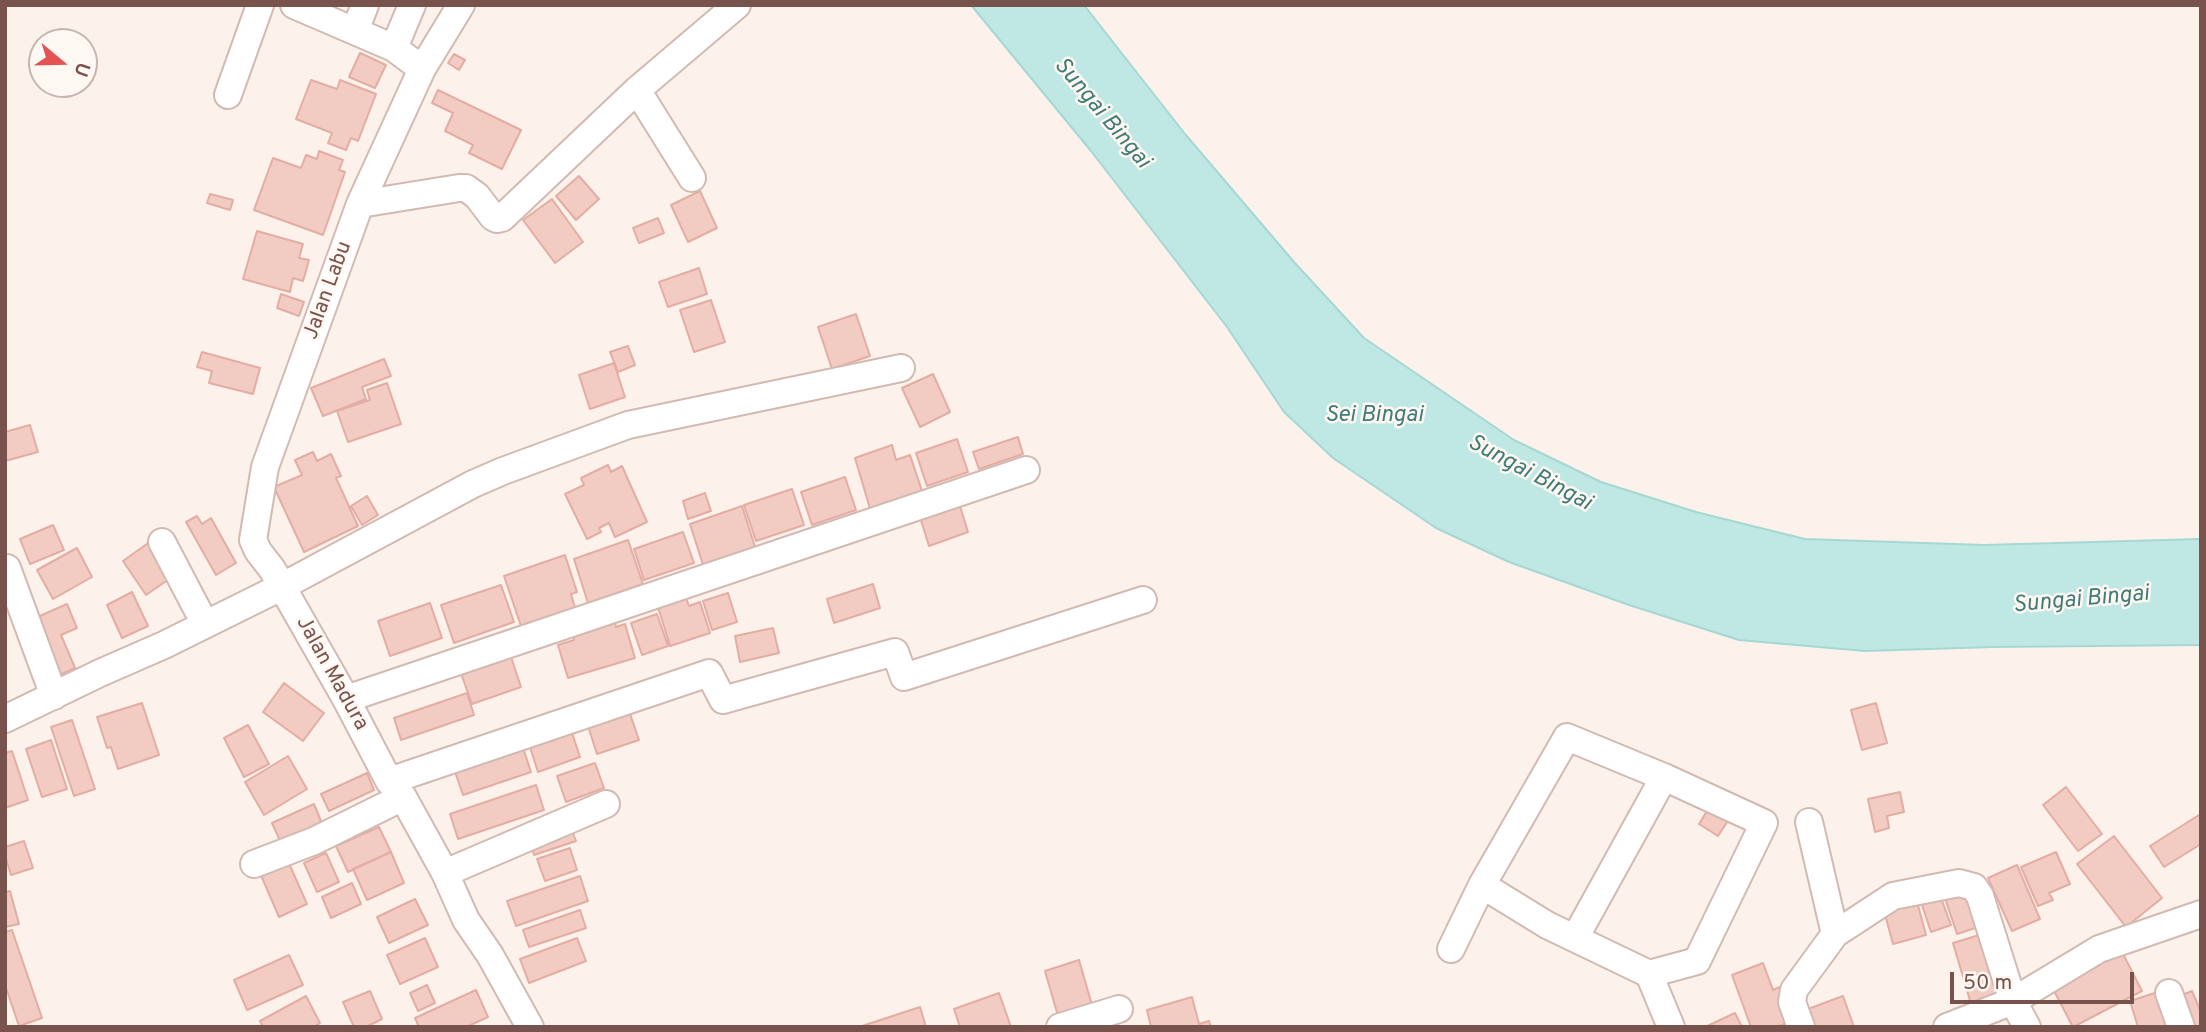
<!DOCTYPE html>
<style>
body{margin:0}
#map{position:relative;width:2206px;height:1032px;overflow:hidden;background:#fcf2eb;font-family:Overpass,sans-serif}
canvas{display:block}
.frame{position:absolute;inset:0;border:7px solid #78534d;pointer-events:none}
.north{position:absolute;left:28px;top:28px;width:70px;height:70px;box-sizing:border-box;background:#fff7f2;border:2px solid #c9b5b0;border-radius:50%;rotate:109deg;font-size:19px;font-weight:700;line-height:28px;text-align:center;color:#78534d}
.north::after{content:'';display:block;margin:auto;width:24px;height:32px;background:#e45354;clip-path:polygon(50% 0,100% 100%,50% 72%,0 100%)}
.scale{position:absolute;left:1950px;top:972px;width:184px;height:32px;box-sizing:border-box;border:4px solid #78534d;border-top:0;padding-left:9px;font-size:21px;line-height:24px;white-space:nowrap;color:#78534d;-webkit-text-stroke:5px #fff7f2;paint-order:stroke}
</style>
<div id="map">
<canvas width="2206" height="1032"></canvas>
<div class="frame"></div>
<div class="north">U</div>
<div class="scale">50 m</div>
</div>
<script>
const ctx = document.querySelector('canvas').getContext('2d');
ctx.lineJoin = 'round';
function paint(path, color) { ctx.fillStyle = color; ctx.fill(path, 'evenodd'); }
const toPath = rows => new Path2D(rows.map(r => 'M' + r).join(''));
function strokePath(path, color, width, dash) { ctx.strokeStyle = color; ctx.lineWidth = width; ctx.lineCap = dash ? 'butt' : 'round'; ctx.setLineDash(dash || []); ctx.stroke(path); }
function drawText(font, color, halo, rows, align = 'center') {
  ctx.font = font + ' Overpass,sans-serif'; ctx.lineWidth = 5; ctx.setLineDash([]); ctx.textBaseline = 'middle'; ctx.strokeStyle = halo; ctx.fillStyle = color; for (const [text, x, y, turn = 0] of rows) {
    ctx.save(); ctx.translate(x, y); ctx.rotate((+turn || 0) * Math.PI / 180); ctx.textAlign = isNaN(turn) ? turn : align; if (halo) ctx.strokeText(text, 0, 0); ctx.fillText(text, 0, 0); ctx.restore();
  }
}
const water = toPath([
 [971,5,1084,5,1185,134,1294,262,1364,338,1514,440,1601,482,1696,512,1805,539,1984,545,2201,539,2201,645,1993,647,1865,651,1739,640,1629,605,1509,562,1436,528,1333,458,1284,412,1227,327,1091,151,971,5]
]);
paint(water, '#bfe7e3');
strokePath(water, '#a5d8d5', 2);
const building = toPath([
 [360,53,386,65,375,88,349,77,360,53],
 [454,54,465,60,459,70,448,63,454,54],
 [311,80,337,89,340,80,376,94,358,141,351,138,346,150,328,143,332,133,296,119,311,80],
 [438,90,521,130,502,169,469,153,473,145,445,131,453,113,432,103,438,90],
 [319,151,343,160,339,170,345,172,323,235,254,210,273,158,301,168,306,155,317,159,319,151],
 [579,176,599,199,576,220,556,196,579,176],
 [700,191,717,228,688,242,671,205,700,191],
 [210,194,233,200,230,210,207,203,210,194],
 [552,199,583,242,555,263,523,220,552,199],
 [658,218,664,233,639,243,633,228,658,218],
 [257,231,303,244,299,258,309,260,303,281,293,278,290,292,243,279,257,231],
 [699,268,707,294,668,307,659,282,699,268],
 [281,294,304,302,299,316,277,308,281,294],
 [711,300,725,342,694,352,680,310,711,300],
 [856,314,870,356,832,369,818,327,856,314],
 [628,346,635,365,618,372,610,352,628,346],
 [202,352,260,368,253,394,209,383,212,371,197,367,202,352],
 [384,359,391,376,362,387,366,399,323,416,311,388,384,359],
 [614,363,625,397,590,409,579,375,614,363],
 [933,374,950,412,920,427,902,388,933,374],
 [387,383,401,424,348,442,337,411,370,400,367,390,387,383],
 [30,425,38,452,5,461,5,432,30,425],
 [1018,437,1023,454,979,469,973,452,1018,437],
 [957,439,968,472,927,486,916,453,957,439],
 [892,445,896,460,910,455,923,494,871,512,855,458,892,445],
 [313,452,317,461,331,454,341,476,336,478,358,526,304,552,274,487,302,475,295,460,313,452],
 [608,465,611,472,622,466,647,522,615,537,609,523,599,528,601,532,587,539,565,494,584,485,581,478,608,465],
 [845,477,856,510,812,525,801,492,845,477],
 [792,489,804,525,756,541,744,505,792,489],
 [705,493,711,511,688,519,683,501,705,493],
 [367,496,378,515,362,525,351,506,367,496],
 [959,503,968,532,929,546,920,517,959,503],
 [742,506,756,550,704,568,690,524,742,506],
 [197,516,202,524,211,518,236,563,216,575,186,522,197,516],
 [53,525,64,550,30,564,20,539,53,525],
 [683,532,694,563,644,580,634,549,683,532],
 [628,540,643,584,588,603,574,559,628,540],
 [151,541,175,575,146,595,123,561,151,541],
 [77,548,92,577,53,599,37,570,77,548],
 [565,555,577,592,571,594,575,608,521,626,504,576,565,555],
 [873,584,880,608,834,623,827,599,873,584],
 [501,585,514,622,454,643,441,605,501,585],
 [132,592,148,626,122,638,107,605,132,592],
 [728,593,737,622,712,630,703,601,728,593],
 [686,598,689,606,700,602,710,633,670,646,658,607,686,598],
 [430,603,442,638,390,656,378,621,430,603],
 [67,604,77,628,61,635,75,668,55,677,33,619,67,604],
 [657,614,668,646,642,655,631,623,657,614],
 [614,618,616,627,625,624,635,658,568,678,558,645,574,640,571,631,614,618],
 [773,628,779,653,740,662,735,636,773,628],
 [509,651,521,687,472,704,459,668,509,651],
 [284,683,324,713,303,741,263,712,284,683],
 [467,693,474,715,401,740,394,718,467,693],
 [142,703,159,755,118,769,111,747,107,748,97,717,142,703],
 [1876,703,1887,743,1862,750,1851,710,1876,703],
 [628,708,639,740,597,754,587,723,628,708],
 [72,720,95,789,74,796,51,727,72,720],
 [248,725,269,764,244,777,224,738,248,725],
 [571,730,580,757,538,772,529,744,571,730],
 [51,740,67,789,42,797,26,749,51,740],
 [522,745,531,772,463,795,454,769,522,745],
 [12,751,28,800,5,808,5,753,12,751],
 [288,756,307,789,264,815,245,782,288,756],
 [595,763,604,788,566,802,557,776,595,763],
 [367,773,374,790,329,811,321,794,367,773],
 [536,785,544,810,458,839,450,814,536,785],
 [2066,787,2102,834,2078,851,2043,805,2066,787],
 [1900,792,1904,812,1887,816,1889,828,1875,832,1868,799,1900,792],
 [314,804,323,826,282,845,272,823,314,804],
 [1735,810,1718,836,1699,824,1707,811,1735,810],
 [2199,815,2201,819,2201,844,2164,867,2150,846,2199,815],
 [379,827,391,852,348,872,336,846,379,827],
 [572,831,576,841,534,855,531,845,572,831],
 [2114,836,2162,898,2126,927,2077,864,2114,836],
 [24,841,33,868,11,875,5,856,5,847,24,841],
 [570,848,577,870,545,881,537,859,570,848],
 [391,852,404,883,367,900,353,869,391,852],
 [2056,852,2070,884,2049,893,2053,900,2038,906,2021,867,2056,852],
 [326,853,339,882,317,892,304,863,326,853],
 [288,861,307,904,279,917,260,873,288,861],
 [2017,865,2040,919,2012,931,1988,878,2017,865],
 [580,876,588,901,516,926,507,901,580,876],
 [352,883,361,904,331,918,322,897,352,883],
 [1972,889,1984,925,1957,934,1945,898,1972,889],
 [10,891,19,924,5,927,5,892,10,891],
 [1916,898,1926,935,1893,944,1883,907,1916,898],
 [1941,898,1951,925,1931,932,1922,905,1941,898],
 [415,899,428,925,389,943,377,917,415,899],
 [580,910,586,928,529,947,523,930,580,910],
 [12,930,42,1018,19,1026,5,985,5,932,12,930],
 [1986,933,2004,995,1971,1004,1953,943,1986,933],
 [425,938,438,967,400,984,387,955,425,938],
 [577,938,586,961,529,983,520,959,577,938],
 [2122,952,2142,991,2073,1027,2053,989,2122,952],
 [289,955,303,985,247,1010,234,980,289,955],
 [1079,960,1092,1005,1058,1016,1045,971,1079,960],
 [1763,963,1773,990,1780,987,1792,1021,1776,1027,1751,1027,1732,975,1763,963],
 [427,985,435,1003,418,1011,410,993,427,985],
 [476,990,488,1017,466,1027,419,1027,415,1018,476,990],
 [370,991,382,1019,366,1027,354,1027,343,1002,370,991],
 [2161,991,2173,1027,2138,1027,2130,1001,2161,991],
 [2192,991,2201,1012,2201,1027,2186,1027,2175,998,2192,991],
 [999,993,1011,1027,960,1027,954,1009,999,993],
 [306,996,320,1023,314,1027,263,1027,260,1021,306,996],
 [1843,996,1854,1027,1815,1027,1808,1009,1843,996],
 [1192,997,1199,1024,1209,1021,1211,1027,1151,1027,1147,1010,1192,997],
 [920,1007,926,1027,862,1027,862,1026,920,1007],
 [1735,1013,1742,1027,1705,1027,1735,1013]
]);
paint(building, '#f2cbc3');
strokePath(building, '#e4ada3', 2);
const minor = toPath([
 [294,5,394,48,422,69],
 [461,5,422,69,360,204,265,467,253,540,258,551,272,569,346,699,389,781,403,797,445,873,466,920,490,955,530,1027],
 [355,31,365,5],
 [394,48,412,5],
 [637,90,692,178],
 [228,95,260,5],
 [360,204,459,188,466,188,477,196,493,217,497,219,502,218,637,90,737,5],
 [162,542,205,624],
 [7,568,54,696],
 [346,699,1026,470],
 [5,719,100,673,164,645,281,587,473,484,503,471,628,425,901,368],
 [389,781,709,673,723,700,895,652,904,677,1143,600],
 [1809,822,1835,934,1893,896,1959,883,1974,887,1980,896,2013,1001,2099,949,2201,914],
 [254,864,314,841,403,797],
 [445,873,606,804],
 [1482,885,1567,737,1664,777,1575,938],
 [1451,949,1482,885,1547,925,1649,974,1671,1027],
 [1649,974,1697,961,1764,823,1664,777],
 [2169,993,2181,1027],
 [1060,1027,1119,1009],
 [1801,1027,1792,1002,1794,990,1835,934],
 [1947,1027,2013,1001,2027,1027]
]);
strokePath(minor, '#d2bab3', 30);
strokePath(minor, '#fff', 26);
drawText('21px', '#78534d', '#fff7f2', [
 ["Jalan Labu",329,291,-70],
 ["Jalan Madura",331,674,61]
]);
drawText('italic 23px', '#407c78', '#fff7f2', [
 ["Sungai Bingai",1101,114,50],
 ["Sei Bingai",1374,416],
 ["Sungai Bingai",1529,474,28],
 ["Sungai Bingai",2081,601,-5]
]);
</script>
